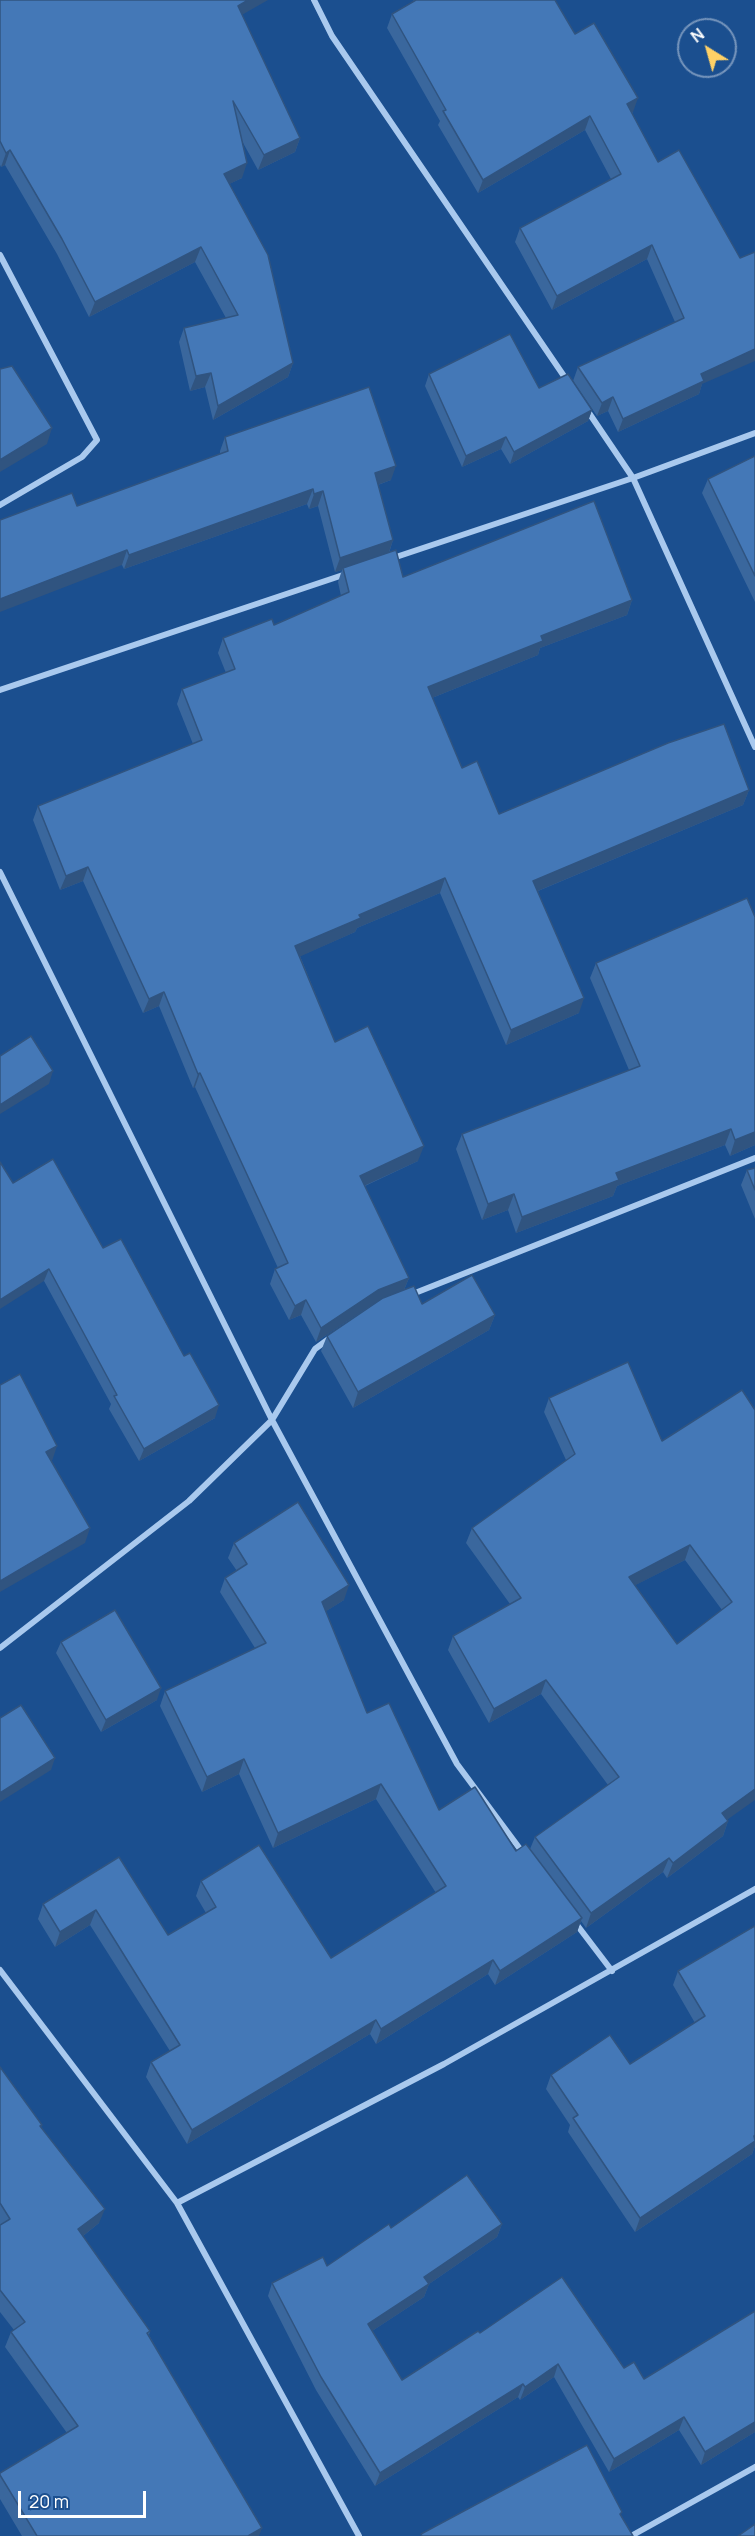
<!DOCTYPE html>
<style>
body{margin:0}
#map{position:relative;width:755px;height:2536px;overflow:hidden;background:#1b4f8f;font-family:Manrope,sans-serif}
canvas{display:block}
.north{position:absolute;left:677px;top:18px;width:60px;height:60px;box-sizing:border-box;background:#1b4f8f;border:2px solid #7695bc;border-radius:50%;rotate:323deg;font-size:16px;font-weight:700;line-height:24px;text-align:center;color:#fff}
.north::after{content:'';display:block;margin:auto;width:21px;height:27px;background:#ffd166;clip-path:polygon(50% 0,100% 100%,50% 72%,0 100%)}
.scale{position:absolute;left:18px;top:2491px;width:128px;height:27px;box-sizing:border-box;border:3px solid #fff;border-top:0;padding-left:8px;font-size:18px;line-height:21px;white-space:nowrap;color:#fff;-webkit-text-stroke:4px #1b4f8f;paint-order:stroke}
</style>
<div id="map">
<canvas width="755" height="2536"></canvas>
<div class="north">N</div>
<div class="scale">20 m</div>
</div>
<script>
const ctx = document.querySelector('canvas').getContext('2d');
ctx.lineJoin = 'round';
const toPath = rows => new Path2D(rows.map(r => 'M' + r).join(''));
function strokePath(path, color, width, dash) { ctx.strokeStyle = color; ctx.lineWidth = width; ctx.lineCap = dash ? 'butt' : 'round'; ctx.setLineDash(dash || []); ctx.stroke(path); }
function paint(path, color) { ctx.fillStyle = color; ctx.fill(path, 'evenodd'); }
strokePath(toPath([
 [314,0,332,36,568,382],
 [0,255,97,440,82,457,0,505],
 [587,410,633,478,755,747],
 [390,559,633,478,755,433],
 [0,690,346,574],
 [0,872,272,1420,457,1764,523,1853],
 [410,1295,755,1158],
 [0,1648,189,1501,272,1420,315,1349,330,1338],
 [574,1921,612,1971],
 [0,1970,177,2203,359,2536],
 [177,2203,444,2064,755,1889],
 [631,2536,755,2467]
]), '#a9c9ee', 6);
paint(toPath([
 [0,0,242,15,300,138,295,152,258,170,242,141,242,178,229,184,293,363,288,377,213,420,205,387,190,391,179,342,184,328,226,318,195,262,89,317,57,254,5,165,1,167,0,165],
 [413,0,555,0,575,34,633,112,632,113,702,384,699,394,618,432,608,411,597,416,573,381,578,367,675,322,647,259,552,310,515,242,520,228,611,179,585,130,478,193,438,125,440,121,387,28,392,14,414,1],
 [429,374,539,388,592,410,588,421,510,464,501,449,462,467,425,386],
 [225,437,391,480,378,485,393,540,389,553,403,577,632,600,627,615,540,648,538,655,432,698,462,768,499,814,749,790,743,805,538,891,579,1013,506,1045,440,893,357,928,355,932,300,956,335,1042,418,1161,365,1186,409,1278,404,1290,422,1304,495,1315,489,1330,353,1408,321,1351,327,1336,375,1303,316,1342,301,1315,289,1320,270,1284,275,1269,278,1268,195,1087,193,1088,159,1006,143,1013,83,881,60,890,33,820,38,806,193,744,177,704,182,689,226,673,218,653,223,638,274,625,341,596,338,582,342,570,335,572,318,506,309,509,307,504,124,569,122,565,77,506,220,454,220,451],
 [755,456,755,602,702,493,708,479],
 [755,917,755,1145,730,1156,725,1145,617,1186,613,1196,516,1233,508,1210,482,1220,456,1149,462,1134,629,1070,590,978,596,963],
 [755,1168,755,1219,741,1185,747,1170],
 [13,1183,103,1248,215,1418,139,1461,109,1409,111,1404,44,1281],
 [742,1390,727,1820,728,1821,723,1836,667,1878,663,1872,586,1928,581,1921,577,1932,495,1985,488,1974,376,2044,370,2034,187,2144,146,2077,151,2062,170,2051,90,1925,55,1947,38,1919,43,1904,119,1857,168,1935,206,1913,196,1896,201,1881,331,1958,436,1893,376,1799,273,1848,239,1774,202,1792,160,1706,165,1691,255,1648,220,1592,225,1578,237,1571,228,1558,234,1543,344,1600,326,1611,367,1713,439,1810,516,1851,530,1849,535,1837,608,1785,541,1694,489,1723,448,1650,453,1636,510,1604,466,1543,472,1528,566,1460,544,1412,549,1398,662,1441],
 [685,1560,722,1610,677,1644,635,1585],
 [61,1642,157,1700,101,1732,56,1653],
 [755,1926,755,2146,752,2154,635,2232,568,2132,570,2125,546,2089,551,2075,630,2064,695,2023,673,1985,678,1971],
 [0,2067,42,2125,41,2127,99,2223,83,2236,150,2331,149,2335,259,2536,22,2536,0,2499,0,2473,67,2433,5,2347,11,2332,14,2330,0,2312],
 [502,2224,497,2237,429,2284,424,2297,372,2331,402,2380,480,2333,624,2368,755,2432,701,2465,679,2430,609,2472,554,2377,520,2400,518,2397,375,2486,316,2390,268,2296,272,2283,327,2266,391,2228]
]), '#3a679d');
paint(toPath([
 [248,0,268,0,233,20,238,6],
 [638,98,633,112,622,118,627,104],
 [590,116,585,130,478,193,483,180],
 [300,138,295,152,258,170,264,155],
 [10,150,5,165,1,167,6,153],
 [247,163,242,178,219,189,224,174],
 [652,245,647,259,552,310,557,296],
 [201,247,195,262,89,317,95,302],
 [755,349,755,361,702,384,699,394,618,432,623,419,701,374],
 [293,363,288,377,213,420,218,406],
 [211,373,205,387,190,391,196,376],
 [613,397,608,411,597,416,602,403],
 [592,410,588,421,510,464,514,452],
 [52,428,47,444,0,472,0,460],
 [506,437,501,449,462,467,466,456],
 [396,466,391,480,369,488,375,473],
 [313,489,307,504,124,569,129,555],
 [323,491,318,506,309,509,314,494],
 [393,540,388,555,343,568,342,570,335,572,340,558],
 [127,550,122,565,0,612,0,599],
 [632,600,627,615,540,648,538,655,422,702,428,687,541,636],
 [749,790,743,805,528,895,533,881],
 [88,867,83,881,60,890,66,876],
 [445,878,440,893,357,928,355,932,290,961,295,946,359,915],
 [164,992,159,1006,143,1013,149,999],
 [584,998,579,1013,506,1045,511,1030],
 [53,1071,49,1084,0,1114,0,1105],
 [200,1073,195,1087,193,1088,198,1074],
 [731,1129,725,1145,617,1186,613,1196,516,1233,522,1217,616,1173],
 [755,1132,755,1145,730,1156,735,1140],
 [424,1146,418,1161,355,1190,360,1176],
 [514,1194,508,1210,482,1220,488,1204],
 [49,1269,44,1281,0,1309,0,1300],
 [409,1278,403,1292,372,1305,316,1342,321,1328,378,1290],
 [306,1300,301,1315,289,1320,295,1306],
 [495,1315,489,1330,353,1408,358,1392],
 [219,1405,215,1418,139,1461,144,1449],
 [57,1446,52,1461,41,1466,46,1452],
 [90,1528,85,1543,0,1592,0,1581],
 [690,1545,685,1560,624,1591,629,1577],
 [349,1585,344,1600,317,1617,322,1602],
 [546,1680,541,1694,489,1723,494,1709],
 [161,1688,157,1700,101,1732,106,1720],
 [55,1758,51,1770,0,1802,0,1793],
 [244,1759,239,1774,202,1792,207,1777],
 [381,1784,376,1799,273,1848,278,1833],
 [755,1789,755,1800,717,1827,722,1813],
 [728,1821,723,1836,667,1878,673,1863],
 [669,1858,663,1872,586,1928,591,1913],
 [96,1910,90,1925,55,1947,60,1932],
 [582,1918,577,1932,495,1985,500,1971],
 [493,1960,488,1974,376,2044,381,2029],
 [376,2020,370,2034,187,2144,192,2130],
 [755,2135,755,2146,752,2154,635,2232,640,2218],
 [105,2209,99,2223,73,2244,78,2229],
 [502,2224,497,2237,429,2284,424,2297,363,2337,368,2324,424,2277],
 [558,2364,554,2377,520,2400,525,2387],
 [523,2384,518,2397,375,2486,380,2473],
 [684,2417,679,2430,609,2472,614,2459],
 [755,2422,755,2432,701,2465,705,2452],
 [262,2528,259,2536,248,2536]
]), '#305480');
const building = toPath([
 [0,0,248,0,238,6,300,138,264,155,233,101,247,163,224,174,268,255,293,363,218,406,211,373,196,376,184,328,238,315,201,247,95,302,62,239,10,150,6,153,0,141,0,0],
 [416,0,555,0,575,34,594,23,638,98,627,104,658,162,679,150,740,258,755,252,755,349,701,374,704,381,623,419,613,397,602,403,578,367,684,318,652,245,557,296,520,228,621,174,590,116,483,180,443,111,446,110,392,14,416,0],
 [510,334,539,388,568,374,592,410,514,452,506,437,466,456,429,374,510,334],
 [12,366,52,428,0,460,0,369,12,366],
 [369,387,396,466,375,473,393,540,340,558,323,491,314,494,313,489,129,555,127,550,0,599,0,520,72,493,77,506,228,451,225,437,369,387],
 [755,456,755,576,708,479,755,456],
 [594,501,632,600,541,636,543,641,428,687,462,768,477,761,499,814,668,743,724,724,749,790,533,881,584,998,511,1030,445,878,359,915,361,918,295,946,335,1042,368,1026,424,1146,360,1176,409,1278,378,1290,321,1328,306,1300,295,1306,275,1269,288,1263,200,1073,198,1074,164,992,149,999,88,867,66,876,38,806,202,740,182,689,235,669,223,638,272,619,274,625,349,592,343,568,396,550,403,577,594,501],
 [747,898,755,917,755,1132,735,1140,731,1129,616,1173,619,1180,522,1217,514,1194,488,1204,462,1134,640,1066,596,963,747,898],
 [31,1036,53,1071,0,1105,0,1056,31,1036],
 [53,1159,103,1248,121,1239,184,1356,190,1353,219,1405,144,1449,114,1396,117,1395,49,1269,0,1300,0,1162,13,1183,53,1159],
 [755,1168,755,1190,747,1170,755,1168],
 [472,1275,495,1315,358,1392,327,1336,383,1298,414,1286,422,1304,472,1275],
 [628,1362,662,1441,742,1390,755,1410,755,1789,722,1813,728,1821,673,1863,669,1858,591,1913,535,1837,619,1777,546,1680,494,1709,453,1636,521,1598,472,1528,575,1454,549,1398,628,1362],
 [690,1545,732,1602,677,1644,629,1577,690,1545],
 [20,1374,57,1446,46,1452,90,1528,0,1581,0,1385,20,1374],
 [298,1502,349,1585,322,1602,367,1713,389,1703,439,1810,475,1787,516,1851,526,1844,582,1918,500,1971,493,1960,381,2029,376,2020,192,2130,151,2062,180,2045,96,1910,60,1932,43,1904,119,1857,168,1935,216,1907,201,1881,259,1845,331,1958,446,1886,381,1784,278,1833,244,1759,207,1777,165,1691,266,1643,225,1578,247,1564,234,1543,298,1502],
 [115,1610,161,1688,106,1720,61,1642,115,1610],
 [21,1705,55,1758,0,1793,0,1718,21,1705],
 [755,1926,755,2135,754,2136,755,2141,640,2218,573,2118,578,2115,551,2075,610,2035,630,2064,705,2016,678,1971,755,1926],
 [0,2067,42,2125,40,2126,105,2209,78,2229,150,2331,147,2333,262,2528,248,2536,37,2536,0,2475,0,2473,78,2426,11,2332,25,2322,0,2290,0,2225,10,2219,0,2203,0,2067],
 [467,2175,502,2224,424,2277,429,2284,368,2324,402,2380,478,2331,480,2333,562,2277,624,2368,634,2362,644,2379,755,2311,755,2422,705,2452,684,2417,614,2459,558,2364,525,2387,523,2384,380,2473,321,2377,272,2283,323,2257,327,2266,389,2224,391,2228,467,2175],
 [587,2445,622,2512,620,2514,633,2536,422,2536,421,2534,587,2445],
 [755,2524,755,2536,738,2536,755,2524]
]);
paint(building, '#4478b7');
strokePath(building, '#305480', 1.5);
</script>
